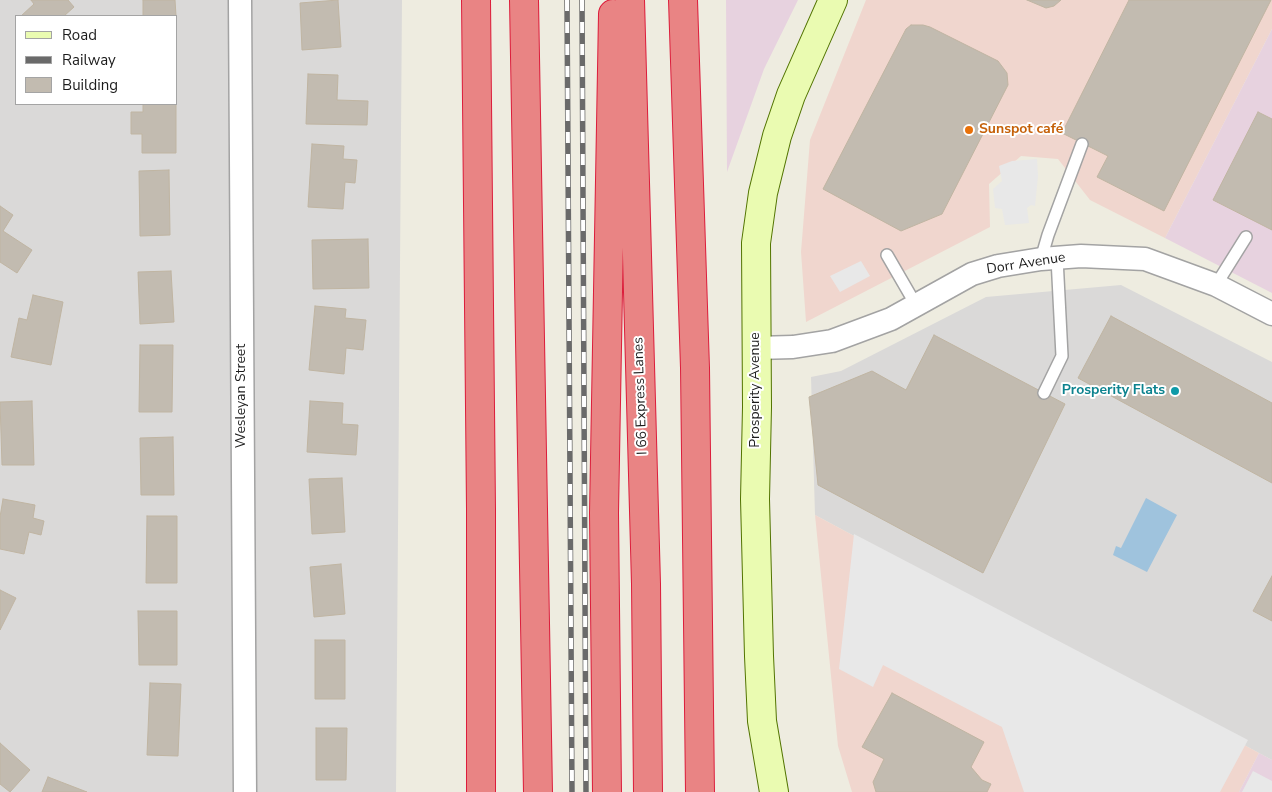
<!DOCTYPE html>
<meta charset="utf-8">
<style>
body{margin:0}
#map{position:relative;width:1272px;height:792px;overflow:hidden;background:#eeece0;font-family:"Nunito Sans",sans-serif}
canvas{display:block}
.legend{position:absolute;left:15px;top:15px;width:162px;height:90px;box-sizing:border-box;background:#fff;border:1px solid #a4a4a4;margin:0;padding:6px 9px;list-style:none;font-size:15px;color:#1c1c1c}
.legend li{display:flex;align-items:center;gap:10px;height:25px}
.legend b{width:25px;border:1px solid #a4a4a4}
</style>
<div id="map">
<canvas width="1272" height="792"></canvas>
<ul class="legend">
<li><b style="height:6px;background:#eafbb1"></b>Road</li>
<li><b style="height:6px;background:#6a6a6a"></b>Railway</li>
<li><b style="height:14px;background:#c2bbb0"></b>Building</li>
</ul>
</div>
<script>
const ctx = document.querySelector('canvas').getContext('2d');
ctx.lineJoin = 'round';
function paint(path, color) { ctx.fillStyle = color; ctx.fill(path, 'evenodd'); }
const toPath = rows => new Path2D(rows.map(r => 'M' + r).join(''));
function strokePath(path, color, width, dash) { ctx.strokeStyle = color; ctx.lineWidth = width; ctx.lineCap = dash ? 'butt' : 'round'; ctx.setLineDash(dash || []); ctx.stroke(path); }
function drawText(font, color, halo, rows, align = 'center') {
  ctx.font = font + ' "Nunito Sans",sans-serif'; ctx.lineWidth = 4; ctx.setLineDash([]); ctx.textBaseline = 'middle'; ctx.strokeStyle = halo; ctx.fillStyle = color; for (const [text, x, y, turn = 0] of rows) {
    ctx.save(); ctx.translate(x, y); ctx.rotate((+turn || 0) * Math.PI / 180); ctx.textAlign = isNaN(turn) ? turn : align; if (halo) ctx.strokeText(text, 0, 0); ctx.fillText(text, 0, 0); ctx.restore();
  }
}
paint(toPath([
 [0,0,402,0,396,792,0,792],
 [16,16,176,16,176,104,16,104],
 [1121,285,1272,362,1272,760,815,515,811,377,841,371,986,297]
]), '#dad9d8');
paint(toPath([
 [866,0,1272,0,1272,29,1165,238,1090,200,1058,159,1021,156,989,184,990,227,806,322,801,252,810,140],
 [815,515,1259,753,1239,792,852,792,838,746]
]), '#f0d6ce');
paint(toPath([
 [726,0,798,0,764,69,727,172],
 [1272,29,1272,293,1165,238],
 [1259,753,1272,760,1272,792,1239,792]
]), '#e7d2df');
paint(toPath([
 [1037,159,1038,176,1035,206,1031,205,1027,208,1029,223,1005,225,1002,209,995,208,993,189,1002,181,999,166,1012,161],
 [861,261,870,276,840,292,830,276],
 [854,534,1248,740,1220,792,1024,792,1002,727,883,665,873,687,839,669],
 [1253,771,1272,781,1272,792,1242,792]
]), '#e8e8e8');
paint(toPath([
 [1146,498,1177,515,1147,572,1113,555,1116,546,1121,548]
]), '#9fc3dd');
const building = toPath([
 [31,0,68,0,74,7,64,16,21,16,34,4,31,0],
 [143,0,175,0,176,16,143,16,143,0],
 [338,0,341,47,302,50,300,3,338,0],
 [1027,0,1061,0,1054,6,1046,8,1027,0],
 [1129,0,1271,0,1164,211,1097,177,1108,156,1062,133,1129,0],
 [911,25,923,25,930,27,998,61,1007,73,1008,85,942,214,901,231,823,189,906,29,911,25],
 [308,74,338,75,337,100,368,101,367,125,306,124,308,74],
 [143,104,176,104,176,153,142,153,142,134,131,134,131,112,143,112,143,104],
 [1258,112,1272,119,1272,230,1213,200,1258,112],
 [312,144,344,146,343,159,357,160,355,183,345,182,343,209,308,207,312,144],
 [169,170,170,235,140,236,139,171,169,170],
 [0,206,13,215,3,231,32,250,17,273,0,262,0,206],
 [368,239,369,288,313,289,312,240,368,239],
 [171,271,174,322,140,324,138,272,171,271],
 [33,295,63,302,51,365,11,357,19,318,27,320,33,295],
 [315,306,346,309,345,318,366,320,363,350,346,348,344,374,309,370,315,306],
 [1111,316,1272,403,1272,483,1078,378,1111,316],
 [934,335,1065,404,983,573,818,485,809,397,872,371,906,390,934,335],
 [140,345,173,345,172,412,139,412,140,345],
 [32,401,34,465,2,465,0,402,32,401],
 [310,401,343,403,342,424,358,425,356,455,307,452,310,401],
 [173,437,174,495,141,495,140,438,173,437],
 [342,478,345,532,312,534,309,479,342,478],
 [3,499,35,505,33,518,44,521,41,535,29,532,24,554,0,549,0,517,3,499],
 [147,516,177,516,177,583,146,583,147,516],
 [341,564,345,614,314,617,310,567,341,564],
 [1272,576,1272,621,1253,611,1272,576],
 [0,590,16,598,0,630,0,590],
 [138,611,177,611,177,665,139,665,138,611],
 [315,640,345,640,345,699,315,699,315,640],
 [150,683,181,684,178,756,147,755,150,683],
 [892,693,984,742,971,767,982,780,991,784,987,792,876,792,873,782,884,759,862,747,892,693],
 [316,728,347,728,346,780,316,780,316,728],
 [0,743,30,770,10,792,0,784,0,743],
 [48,777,87,792,42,792,48,777]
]);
paint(building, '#c2bbb0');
strokePath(building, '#c0b5a2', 1);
const lane = toPath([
 [887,255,916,305],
 [1041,259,1048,235,1082,144],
 [1216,285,1246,237],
 [1044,393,1062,356,1057,258]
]);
const street = toPath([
 [240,0,245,792],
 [756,348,793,347,832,341,891,319,972,274,998,266,1041,259,1081,256,1145,259,1216,285,1272,314]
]);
const secondary = toPath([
 [774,792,762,721,759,656,755,499,757,407,756,243,763,193,777,136,791,95,833,0]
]);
const highway = toPath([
 [476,0,481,509,481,792],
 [524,0,538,792],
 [630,0,646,584,648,792],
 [683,0,695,368,700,792],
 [607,792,604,513,613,14]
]);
strokePath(lane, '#a3a3a3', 14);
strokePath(street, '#a3a3a3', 25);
strokePath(secondary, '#527401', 30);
strokePath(highway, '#dc1d3b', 30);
strokePath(lane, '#fff', 11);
strokePath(street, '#fff', 22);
strokePath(secondary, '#eafbb1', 28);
strokePath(highway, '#e98484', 28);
const rail = toPath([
 [567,0,572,792],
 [582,0,586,792]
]);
strokePath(rail, '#6a6a6a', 5.5);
strokePath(rail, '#fff', 4, [11]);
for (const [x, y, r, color] of [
 [969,130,5,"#e8710a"],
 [1175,391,5,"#0f9aa8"]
]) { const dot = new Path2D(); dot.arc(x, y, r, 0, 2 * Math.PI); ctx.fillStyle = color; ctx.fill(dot); strokePath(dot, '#fff', 2); }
drawText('bold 14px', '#c56008', '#fff', [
 ["Sunspot café",979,130]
], 'left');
drawText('14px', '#1c1c1c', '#fff', [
 ["Dorr Avenue",1026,264,-9],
 ["Prosperity Avenue",756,390,-90],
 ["Wesleyan Street",242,396,-90],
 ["I 66 Express Lanes",641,396,-92]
]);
drawText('bold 14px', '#0d838f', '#fff', [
 ["Prosperity Flats",1165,391]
], 'right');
</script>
